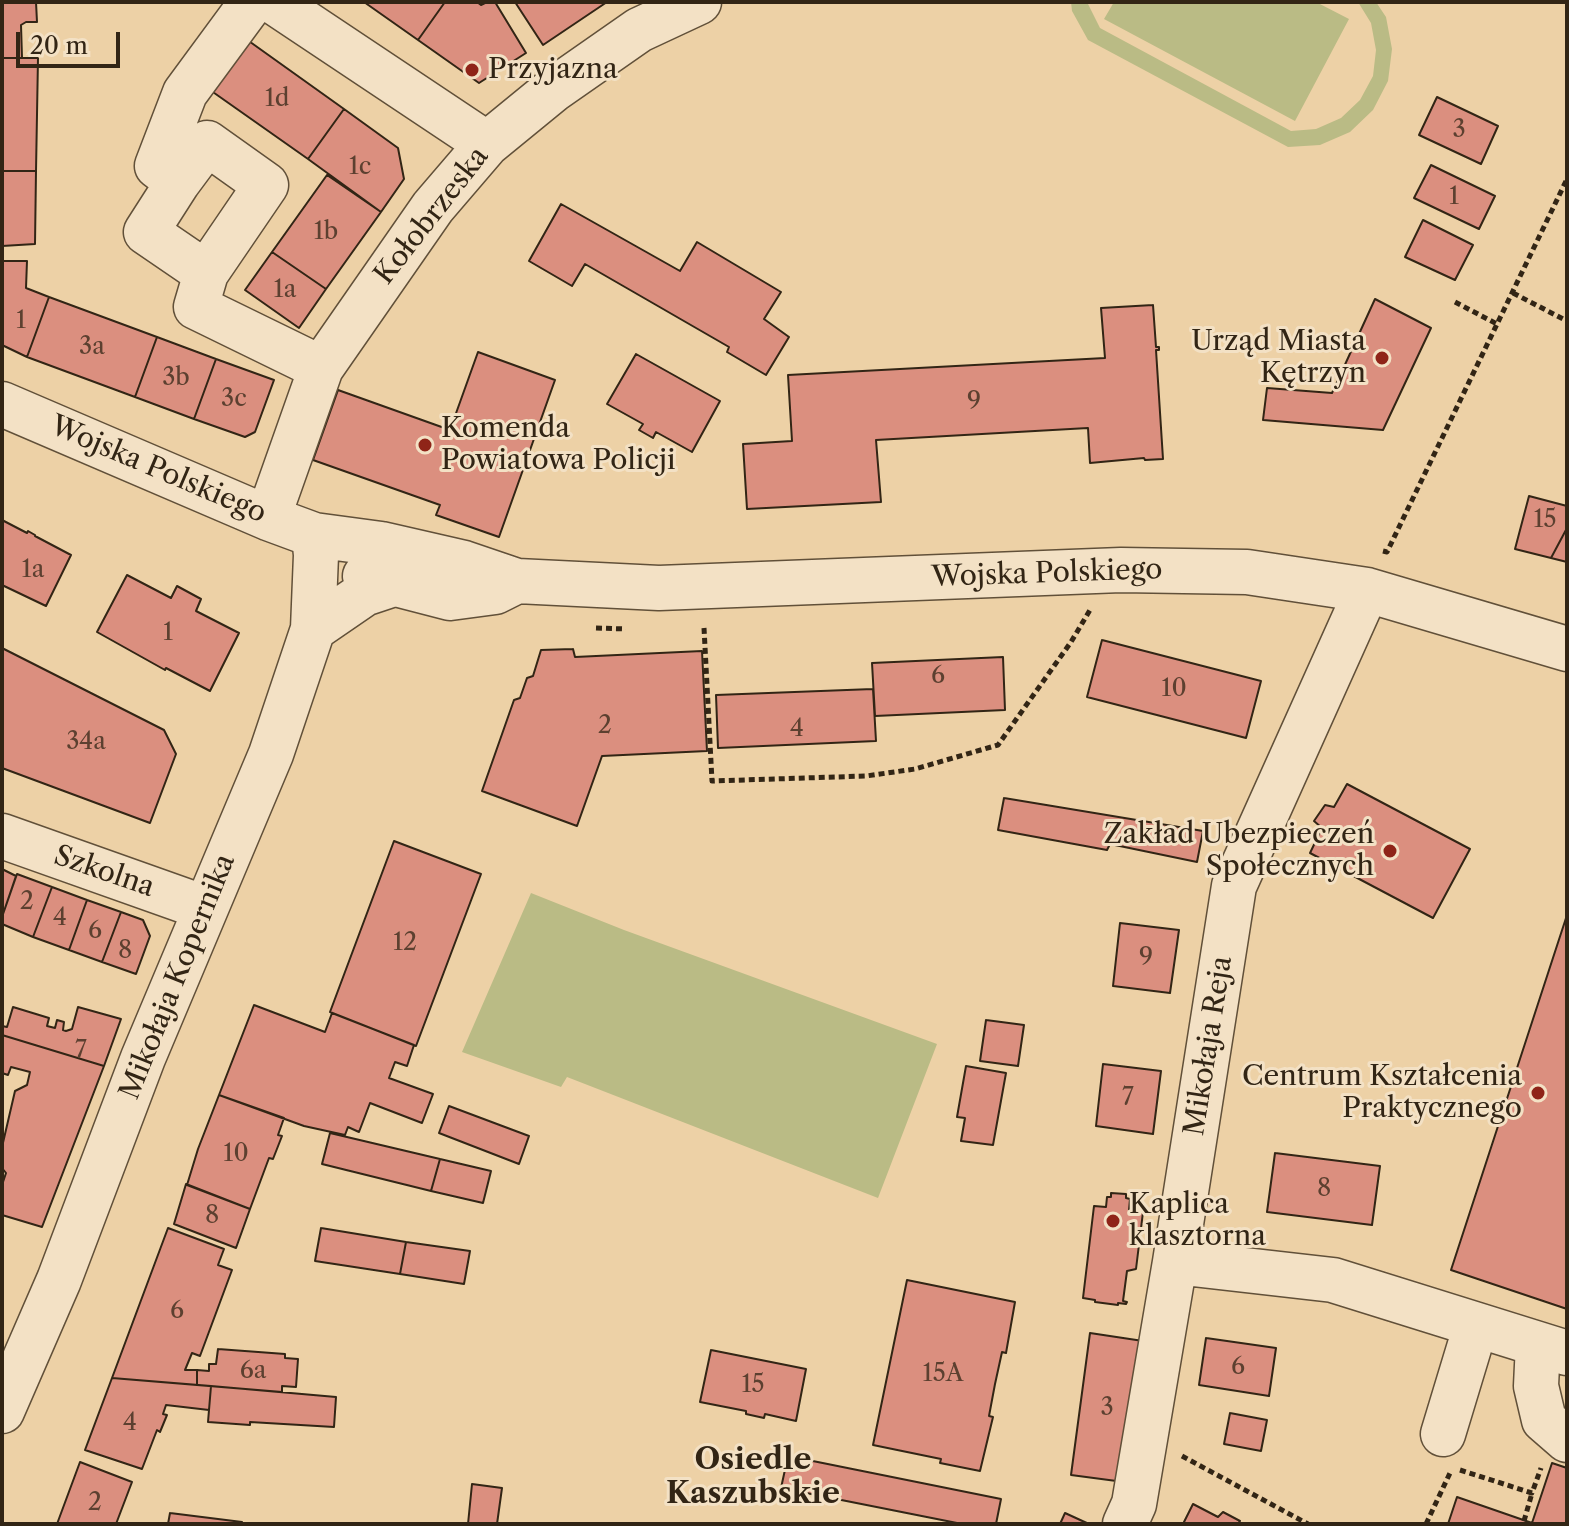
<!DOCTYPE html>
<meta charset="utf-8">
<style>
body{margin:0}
#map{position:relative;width:1569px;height:1526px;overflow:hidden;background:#edd1a6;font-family:"Libre Caslon Text",serif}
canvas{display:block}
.frame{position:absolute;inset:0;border:4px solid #322515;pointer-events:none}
.scale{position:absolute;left:16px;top:32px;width:104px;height:36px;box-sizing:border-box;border:4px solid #322515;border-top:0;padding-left:10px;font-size:24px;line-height:28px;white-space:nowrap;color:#322515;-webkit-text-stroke:6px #f3e1c5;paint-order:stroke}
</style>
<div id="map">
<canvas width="1569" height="1526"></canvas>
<div class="frame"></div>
<div class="scale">20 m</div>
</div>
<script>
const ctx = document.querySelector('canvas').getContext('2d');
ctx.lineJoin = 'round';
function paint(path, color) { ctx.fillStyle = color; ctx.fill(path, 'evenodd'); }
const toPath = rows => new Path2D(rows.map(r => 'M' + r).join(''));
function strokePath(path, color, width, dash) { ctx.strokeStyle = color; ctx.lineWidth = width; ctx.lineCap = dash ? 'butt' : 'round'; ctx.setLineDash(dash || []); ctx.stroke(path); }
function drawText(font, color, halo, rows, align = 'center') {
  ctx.font = font + ' "Libre Caslon Text",serif'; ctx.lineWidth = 6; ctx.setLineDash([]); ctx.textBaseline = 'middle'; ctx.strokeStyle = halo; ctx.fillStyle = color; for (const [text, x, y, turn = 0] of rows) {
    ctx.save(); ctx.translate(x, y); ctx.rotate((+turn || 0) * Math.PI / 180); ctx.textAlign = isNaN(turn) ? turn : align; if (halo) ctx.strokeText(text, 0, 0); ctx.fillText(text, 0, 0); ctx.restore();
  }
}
paint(toPath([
 [1071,2,1087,2,1100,28,1291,131,1316,129,1341,118,1360,100,1373,76,1376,50,1371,23,1358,2,1376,2,1386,17,1392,49,1388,81,1373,110,1350,132,1320,145,1288,147,1088,40,1072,11],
 [1114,2,1316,2,1349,19,1295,121,1104,19],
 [531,893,624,930,937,1044,878,1198,567,1077,561,1087,462,1052]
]), '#babb85');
const building = toPath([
 [2,2,36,2,37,22,26,22,21,25,22,58,2,58,2,2],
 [364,2,445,2,418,40,364,2],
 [445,2,477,2,481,5,487,2,495,2,526,53,479,83,418,40,445,2],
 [515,2,607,2,543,45,515,2],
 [246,39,344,109,308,159,210,90,246,39],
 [2,58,38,58,36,171,2,171,2,58],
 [1437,97,1498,126,1481,164,1419,135,1437,97],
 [344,109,398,148,404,179,381,212,308,159,344,109],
 [1431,165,1495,196,1479,229,1414,198,1431,165],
 [2,171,36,171,35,244,2,246,2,171],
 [327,175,381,212,326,289,272,252,327,175],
 [561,204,680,271,697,242,781,292,764,319,789,337,766,375,727,352,729,347,585,264,572,286,529,261,561,204],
 [1423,220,1473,245,1455,280,1405,257,1423,220],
 [272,252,326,289,299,328,245,290,272,252],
 [2,261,27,261,26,288,49,297,27,357,2,345,2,261],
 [49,297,157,337,135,397,27,357,49,297],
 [1375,299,1431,328,1383,430,1263,420,1267,388,1332,393,1375,299],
 [1153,305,1156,347,1159,347,1159,350,1156,350,1163,459,1145,460,1144,458,1090,463,1088,428,876,440,881,502,747,509,743,444,792,441,788,375,1105,358,1101,308,1153,305],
 [157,337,216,359,194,419,135,397,157,337],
 [478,352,555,380,499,537,436,515,440,505,313,460,338,390,450,430,478,352],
 [636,354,720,401,692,452,656,432,653,438,639,430,643,424,607,404,636,354],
 [216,359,274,380,255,432,245,437,194,419,216,359],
 [1529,496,1567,506,1567,528,1551,558,1515,549,1529,496],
 [2,520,27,533,28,531,35,535,35,536,71,555,46,606,2,585,2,520],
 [1567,528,1567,562,1551,558,1567,528],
 [127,575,171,598,177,586,201,599,196,611,239,633,210,691,166,668,165,670,97,632,127,575],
 [1102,640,1261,681,1246,738,1087,697,1102,640],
 [2,648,164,730,176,754,150,823,2,768,2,648],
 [573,649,575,657,702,651,707,751,602,756,577,826,482,791,514,700,520,698,527,678,533,676,541,650,573,649],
 [1003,657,1005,710,875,716,872,663,1003,657],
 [873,689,876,741,718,748,716,695,873,689],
 [1347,784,1470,849,1433,918,1310,853,1322,828,1314,821,1325,805,1334,807,1347,784],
 [1004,798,1203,831,1197,862,1110,844,1107,850,998,830,1004,798],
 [394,841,481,874,416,1046,330,1012,394,841],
 [2,869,16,876,2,917,2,869],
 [17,874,52,887,33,937,2,924,2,917,17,874],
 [52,887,87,900,69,950,33,937,52,887],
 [87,900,121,912,102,962,69,950,87,900],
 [121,912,143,920,150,936,136,974,102,962,121,912],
 [1567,915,1567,1309,1451,1270,1567,915],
 [1120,923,1179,930,1170,993,1113,986,1120,923],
 [254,1005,325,1032,332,1013,414,1045,407,1066,395,1062,389,1078,433,1094,422,1123,370,1103,359,1132,348,1127,345,1135,304,1126,219,1095,254,1005],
 [13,1007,49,1018,47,1026,55,1028,57,1020,64,1022,63,1030,66,1031,72,1029,78,1007,121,1019,104,1066,2,1035,2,1026,7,1027,13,1007],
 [986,1020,1024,1025,1018,1066,980,1061,986,1020],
 [2,1035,104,1066,42,1227,2,1215,2,1185,6,1173,2,1168,2,1147,15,1091,27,1085,30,1072,11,1067,8,1075,2,1073,2,1035],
 [1103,1064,1161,1071,1153,1134,1096,1126,1103,1064],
 [966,1066,1006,1073,993,1145,961,1141,965,1118,957,1117,966,1066],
 [219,1095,284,1118,278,1135,282,1136,273,1159,269,1158,250,1209,187,1185,198,1149,219,1095],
 [449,1106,529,1136,519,1164,439,1133,449,1106],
 [330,1133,440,1159,431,1191,322,1164,330,1133],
 [1275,1153,1380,1166,1372,1225,1267,1212,1275,1153],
 [440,1159,491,1171,483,1203,431,1191,440,1159],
 [186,1184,250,1209,236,1248,174,1224,186,1184],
 [1111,1193,1126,1194,1126,1198,1130,1199,1129,1210,1143,1212,1136,1269,1127,1271,1123,1301,1127,1302,1126,1304,1118,1303,1118,1305,1095,1302,1095,1300,1083,1298,1094,1206,1106,1207,1107,1197,1111,1197,1111,1193],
 [168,1228,224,1249,218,1265,232,1270,200,1356,192,1353,185,1370,197,1370,197,1385,112,1378,168,1228],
 [321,1228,406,1242,400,1274,315,1261,321,1228],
 [406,1242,470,1251,464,1284,400,1274,406,1242],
 [907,1280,1015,1302,1006,1353,1002,1352,995,1384,989,1416,993,1417,980,1471,940,1463,941,1459,873,1445,907,1280],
 [1090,1333,1143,1341,1124,1482,1071,1475,1090,1333],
 [1206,1338,1276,1348,1269,1396,1199,1385,1206,1338],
 [218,1349,285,1354,285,1358,298,1359,296,1387,282,1386,282,1392,197,1385,197,1370,209,1371,209,1364,216,1364,218,1349],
 [711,1350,806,1369,796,1421,765,1414,764,1418,746,1414,746,1411,700,1402,711,1350],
 [112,1378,211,1386,209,1410,166,1405,163,1414,167,1415,160,1432,157,1430,142,1469,85,1450,112,1378],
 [211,1386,336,1397,334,1427,250,1422,250,1425,208,1422,211,1386],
 [1230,1413,1267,1420,1261,1451,1224,1444,1230,1413],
 [788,1456,1001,1499,996,1524,962,1524,781,1488,788,1456],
 [80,1462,132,1482,116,1524,57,1524,80,1462],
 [1552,1463,1567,1468,1567,1524,1448,1524,1457,1497,1532,1523,1552,1463],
 [472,1484,502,1488,497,1524,468,1524,472,1484],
 [1193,1504,1218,1517,1223,1512,1240,1521,1238,1524,1183,1524,1193,1504],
 [170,1513,242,1522,242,1524,168,1524,170,1513],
 [1065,1513,1089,1524,1060,1524,1065,1513]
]);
paint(building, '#db8f7f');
strokePath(building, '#322515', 2);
const minor = toPath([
 [274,2,487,144],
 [178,182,207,143,266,185,206,273,196,307,321,368],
 [206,273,146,232,178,182,157,166,185,93,252,2],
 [2,404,268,518,314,535,381,544,464,563,517,581,659,588,1121,570,1247,572,1367,590,1567,649],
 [268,518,321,368,433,207,487,144,553,90,639,30,699,2],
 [365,576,450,598,495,592,517,581],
 [313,629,316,555,314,535],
 [2,836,205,908],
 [1175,1262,1333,1280,1567,1353],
 [1538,1344,1536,1386,1544,1420,1567,1440],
 [2,1411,59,1280,143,1058,271,754,313,629,364,594,394,584],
 [1443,1434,1476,1325],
 [1125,1524,1134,1504,1175,1262,1234,886,1367,590]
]);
strokePath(minor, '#615039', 47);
strokePath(toPath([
 [1513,293,1567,321],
 [1455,302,1497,324],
 [1383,551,1387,552,1567,179],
 [596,628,626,629],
 [704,628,712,781,866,776,915,769,998,745,1071,642,1090,610],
 [1182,1456,1308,1524],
 [1460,1470,1532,1493,1541,1468],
 [1524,1521,1532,1493],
 [1426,1524,1450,1473]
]), '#322515', 5, [6, 4]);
strokePath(minor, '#f3e1c5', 44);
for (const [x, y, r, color] of [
 [472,70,8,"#8f2418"],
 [1382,358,8,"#8f2418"],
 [425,445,8,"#8f2418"],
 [1390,851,8,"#8f2418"],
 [1538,1093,8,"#8f2418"],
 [1113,1221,8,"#8f2418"]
]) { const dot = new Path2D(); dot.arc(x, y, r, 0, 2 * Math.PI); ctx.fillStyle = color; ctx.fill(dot); strokePath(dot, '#f3e1c5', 3); }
drawText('24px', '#5c4030', null, [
 ["1d",277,99],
 ["3",1459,130],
 ["1c",360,167],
 ["1",1454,197],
 ["1b",326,232],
 ["1a",285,290],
 ["1",21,321],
 ["3a",92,347],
 ["3b",176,378],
 ["3c",234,399],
 ["9",974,402],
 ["15",1545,520],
 ["1a",33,570],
 ["1",168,633],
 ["6",938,676],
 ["10",1174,689],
 ["2",605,726],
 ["4",797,729],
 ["34a",86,742],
 ["2",27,902],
 ["4",60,918],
 ["6",95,931],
 ["12",405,943],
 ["8",125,951],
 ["9",1146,958],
 ["7",81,1051],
 ["7",1128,1098],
 ["10",236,1154],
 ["8",1324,1189],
 ["8",212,1216],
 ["6",177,1311],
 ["6",1238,1367],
 ["6a",253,1371],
 ["15A",943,1374],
 ["15",753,1385],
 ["3",1107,1408],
 ["4",130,1423],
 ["2",95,1503]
]);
drawText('28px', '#322515', '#f3e1c5', [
 ["Przyjazna",488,70],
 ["Urząd Miasta",1366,342,"right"],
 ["Kętrzyn",1366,374,"right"],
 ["Komenda",441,429],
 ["Powiatowa Policji",441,461],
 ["Zakład Ubezpieczeń",1374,835,"right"],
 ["Społecznych",1374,867,"right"],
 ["Centrum Kształcenia",1522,1077,"right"],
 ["Praktycznego",1522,1109,"right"],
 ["Kaplica",1129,1205],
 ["klasztorna",1129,1237]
], 'left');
drawText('28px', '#322515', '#f3e1c5', [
 ["Kołobrzeska",432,216,-52],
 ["Wojska Polskiego",158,470,23],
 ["Wojska Polskiego",1047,574,-2],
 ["Szkolna",104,872,19],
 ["Mikołaja Kopernika",178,977,-68],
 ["Mikołaja Reja",1209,1046,-81]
]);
drawText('bold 30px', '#322515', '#f3e1c5', [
 ["Osiedle",753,1460],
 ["Kaszubskie",753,1494]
]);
</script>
